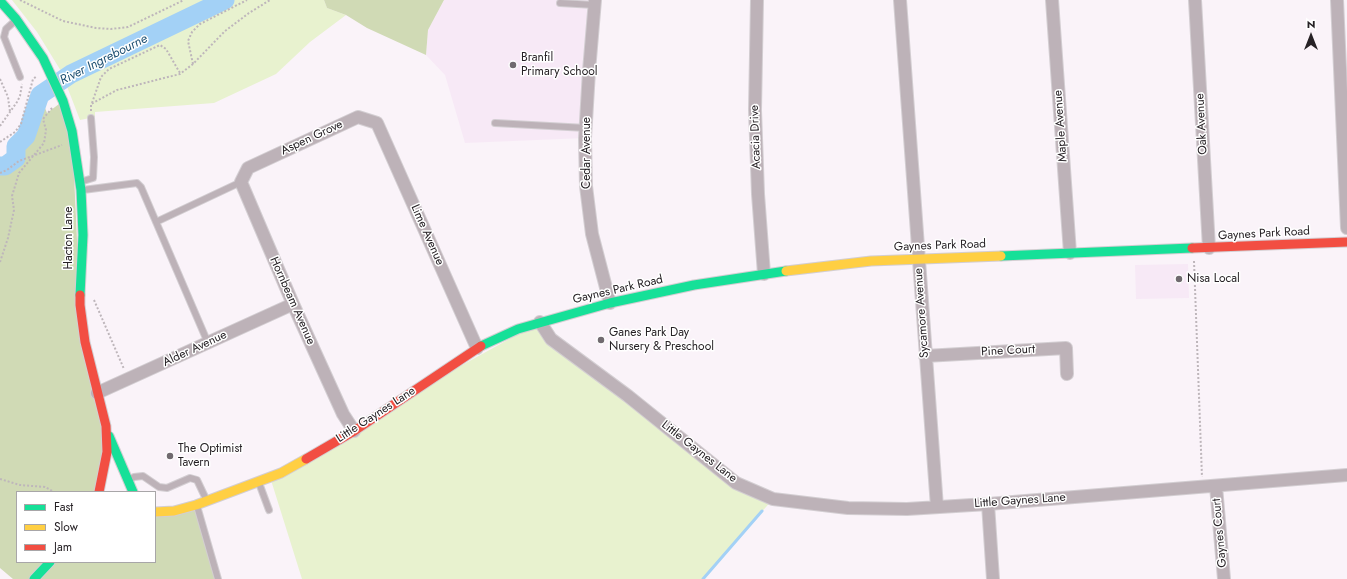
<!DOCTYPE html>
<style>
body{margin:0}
#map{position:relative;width:1347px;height:579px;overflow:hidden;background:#faf3f9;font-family:Jost,sans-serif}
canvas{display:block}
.legend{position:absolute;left:16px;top:491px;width:140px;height:72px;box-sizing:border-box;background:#fff;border:1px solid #a8a6a8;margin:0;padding:5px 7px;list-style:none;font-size:12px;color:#262125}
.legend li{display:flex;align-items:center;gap:8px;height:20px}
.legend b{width:20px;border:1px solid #a8a6a8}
.north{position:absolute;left:1291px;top:16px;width:40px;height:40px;-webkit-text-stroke:3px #fff;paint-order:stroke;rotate:0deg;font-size:11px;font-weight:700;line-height:16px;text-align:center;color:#262125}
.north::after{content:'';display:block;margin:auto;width:14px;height:18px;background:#262125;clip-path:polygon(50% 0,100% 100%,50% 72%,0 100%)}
</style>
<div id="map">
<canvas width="1347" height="579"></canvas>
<ul class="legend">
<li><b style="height:5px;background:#16e098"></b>Fast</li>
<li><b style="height:5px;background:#ffcf43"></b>Slow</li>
<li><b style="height:5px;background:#f24e42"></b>Jam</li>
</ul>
<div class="north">N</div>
</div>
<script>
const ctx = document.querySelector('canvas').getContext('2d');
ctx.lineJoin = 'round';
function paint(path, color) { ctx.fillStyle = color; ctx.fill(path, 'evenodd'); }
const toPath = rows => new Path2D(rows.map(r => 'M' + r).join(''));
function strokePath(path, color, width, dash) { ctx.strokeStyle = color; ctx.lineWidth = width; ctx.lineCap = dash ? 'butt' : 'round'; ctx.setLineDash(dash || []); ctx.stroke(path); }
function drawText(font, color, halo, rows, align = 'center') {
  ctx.font = font + ' Jost,sans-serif'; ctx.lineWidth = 3; ctx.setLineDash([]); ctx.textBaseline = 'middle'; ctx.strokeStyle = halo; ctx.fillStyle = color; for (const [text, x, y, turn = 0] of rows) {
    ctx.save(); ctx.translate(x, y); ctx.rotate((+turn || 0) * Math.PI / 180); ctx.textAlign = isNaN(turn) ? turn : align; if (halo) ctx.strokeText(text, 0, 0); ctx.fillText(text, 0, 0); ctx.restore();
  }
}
paint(toPath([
 [444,0,595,0,585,138,465,143,445,75,426,55,428,30],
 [1188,264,1189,298,1136,299,1135,265]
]), '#f7e9f6');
paint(toPath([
 [12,0,324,0,327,8,346,15,310,42,276,74,214,103,95,112,95,117,80,120,61,71,37,32],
 [540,322,551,339,736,483,773,499,703,579,302,579,270,477,401,399]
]), '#e8f2cf');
paint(toPath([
 [324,0,444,0,428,30,426,55,367,28,346,15,327,8],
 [40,95,47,113,63,101,72,131,80,305,106,426,99,492,17,492,17,562,155,562,155,512,196,505,218,579,13,579,0,568,0,166,5,166,16,158,16,146,26,136]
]), '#d0dab5');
strokePath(toPath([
 [703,579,762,511]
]), '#a3d1f6', 3);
strokePath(toPath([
 [0,166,5,166,16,158,16,146,26,136,40,95,71,74,225,0]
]), '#a3d1f6', 19);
const lane = toPath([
 [560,3,594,5],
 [16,20,6,29,4,37,20,77],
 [495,123,586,128],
 [80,182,93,178,94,157,91,118],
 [83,190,137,183,141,187,208,343],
 [156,222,241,182],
 [129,480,134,477,143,476,159,487,167,488,190,478,197,480,206,499],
 [259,483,269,510],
 [197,506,218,579]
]);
const street = toPath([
 [595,0,589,71,585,138,586,186,592,234,610,303],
 [757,0,755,110,758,194,764,274],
 [900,0,937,507],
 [1052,0,1070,253],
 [1195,0,1209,248],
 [1337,0,1347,228],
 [540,322,551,339,628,396,736,483,773,499,848,508,907,509,988,504,1347,475],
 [925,356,1066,348,1067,374],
 [97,393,293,304],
 [354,431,343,414,293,304,241,182,248,168,358,117,377,123,477,348],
 [1216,486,1224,579],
 [988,504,993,579]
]);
const fast = toPath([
 [0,1,16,19,43,58,63,101,72,131,81,190,83,235,80,295],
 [1001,256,1192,248],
 [481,346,518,329,610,303,694,285,786,271],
 [109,436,133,492],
 [34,579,50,562]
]);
const slow = toPath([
 [786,271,871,261,1001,256],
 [155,512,174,511,196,505,281,473,306,459]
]);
const jam = toPath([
 [1192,248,1347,242],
 [80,295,80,305,85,342,106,426,107,452,99,492],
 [306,459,354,431,481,346]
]);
strokePath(lane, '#d3ced2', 8);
strokePath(street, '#d3ced2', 14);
strokePath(fast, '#d3ced2', 11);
strokePath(slow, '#d3ced2', 11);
strokePath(jam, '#d3ced2', 11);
strokePath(toPath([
 [20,0,63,21,96,28,111,29,128,27,184,0],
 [193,64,188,41,192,32,200,24,247,0],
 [0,79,8,97,10,112],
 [92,103,101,77,109,69,160,45,166,49,180,73],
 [91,111,91,104,117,90,180,74,193,64,225,31,249,13,270,0],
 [0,126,17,102,20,96,22,84],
 [0,142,15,132,21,124,33,79,37,76],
 [0,173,7,170,19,161,62,145],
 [1194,261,1202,477],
 [0,262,8,238,14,210,12,196,19,173,44,143,46,130,43,119,52,108],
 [94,300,124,369],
 [0,479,20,485,45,487,54,492]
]), '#beb6bb', 2, [2, 2]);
strokePath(lane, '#bdb2b8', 6);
strokePath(street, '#bdb2b8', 12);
strokePath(fast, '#16e098', 9);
strokePath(slow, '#ffcf43', 9);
strokePath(jam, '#f24e42', 9);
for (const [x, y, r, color] of [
 [513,65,4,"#706a6f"],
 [1179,279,4,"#706a6f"],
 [601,340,4,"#706a6f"],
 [170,456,4,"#706a6f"]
]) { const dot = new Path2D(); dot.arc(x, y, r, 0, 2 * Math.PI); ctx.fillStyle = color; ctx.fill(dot); strokePath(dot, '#fff', 1.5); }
drawText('12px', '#262125', '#fff', [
 ["Branfil",521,58],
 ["Primary School",521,72],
 ["Nisa Local",1187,279],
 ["Ganes Park Day",609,333],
 ["Nursery & Preschool",609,347],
 ["The Optimist",178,449],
 ["Tavern",178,463]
], 'left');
drawText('12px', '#262125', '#fff', [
 ["Oak Avenue",1202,124,-93],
 ["Maple Avenue",1061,126,-94],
 ["Acacia Drive",756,137,-92],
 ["Aspen Grove",312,138,-25],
 ["Cedar Avenue",587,153,-90],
 ["Gaynes Park Road",1264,234,-3],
 ["Lime Avenue",427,235,66],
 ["Hacton Lane",69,238,-90],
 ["Gaynes Park Road",940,246,-2],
 ["Gaynes Park Road",618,290,-13],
 ["Hornbeam Avenue",292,301,66],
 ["Sycamore Avenue",922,313,-94],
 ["Alder Avenue",195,349,-25],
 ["Pine Court",1008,351,-3],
 ["Little Gaynes Lane",376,415,-33],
 ["Little Gaynes Lane",699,452,38],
 ["Little Gaynes Lane",1020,501,-4],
 ["Gaynes Court",1220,533,-95]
]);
drawText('italic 13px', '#205274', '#fff', [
 ["River Ingrebourne",104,60,-27]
]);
</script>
